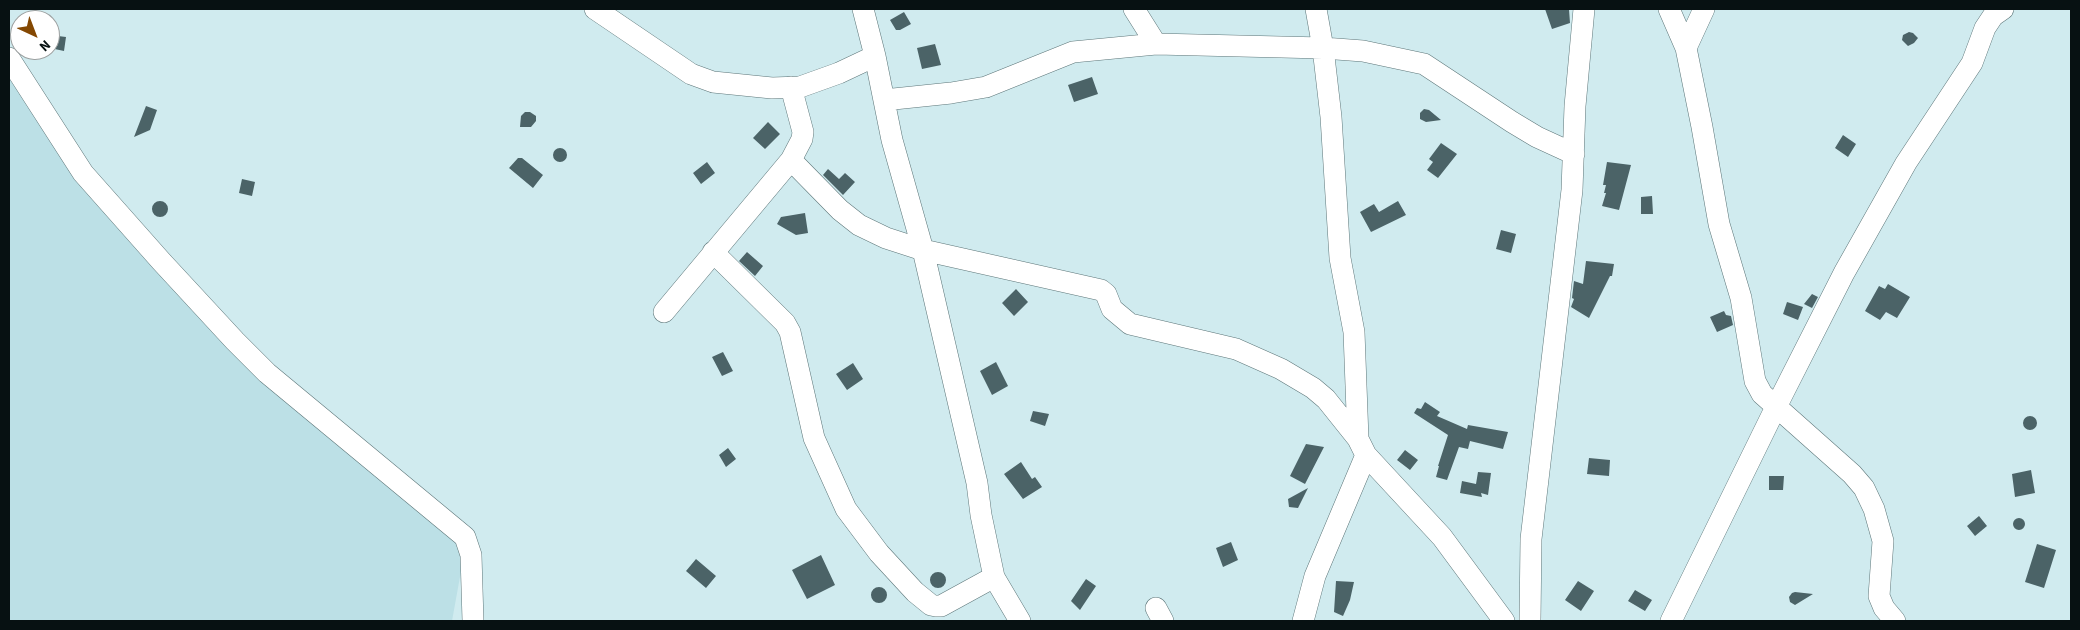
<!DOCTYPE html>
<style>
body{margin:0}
#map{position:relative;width:2080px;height:630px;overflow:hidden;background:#d0ebef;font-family:"Source Sans 3",sans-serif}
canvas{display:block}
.frame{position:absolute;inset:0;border:10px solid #071112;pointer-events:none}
.north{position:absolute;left:10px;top:10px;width:50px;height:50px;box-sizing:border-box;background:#fff;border:1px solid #9ca0a0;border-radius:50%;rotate:137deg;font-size:14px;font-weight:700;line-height:20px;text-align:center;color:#071112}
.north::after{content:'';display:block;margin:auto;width:18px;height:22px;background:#844802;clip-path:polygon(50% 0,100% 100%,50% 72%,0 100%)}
</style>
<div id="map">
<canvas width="2080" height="630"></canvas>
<div class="frame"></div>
<div class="north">N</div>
</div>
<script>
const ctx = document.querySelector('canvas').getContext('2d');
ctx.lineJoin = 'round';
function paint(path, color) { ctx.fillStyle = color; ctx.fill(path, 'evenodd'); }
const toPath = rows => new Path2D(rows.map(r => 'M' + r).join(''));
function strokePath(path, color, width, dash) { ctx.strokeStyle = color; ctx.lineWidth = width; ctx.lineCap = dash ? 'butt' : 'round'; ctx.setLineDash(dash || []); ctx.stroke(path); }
paint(toPath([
 [9,77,61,158,173,287,465,549,452,621,9,621]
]), '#bce0e6');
paint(toPath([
 [1545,9,1569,9,1570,23,1552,29],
 [904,12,911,24,900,30,896,30,890,20],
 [1909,32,1913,33,1918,38,1914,43,1908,46,1902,40,1903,35],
 [50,35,66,37,64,51,50,48],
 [935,44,941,65,922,69,917,48],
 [1092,77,1098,94,1074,102,1068,85],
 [146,106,157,110,150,130,134,137],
 [1424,109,1429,110,1441,120,1426,122,1420,119,1420,113],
 [525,112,530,112,536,116,536,121,531,127,520,127,521,116],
 [768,122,780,134,765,149,753,138],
 [1843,135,1856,144,1848,157,1835,148],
 [1441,143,1457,154,1438,178,1427,170,1433,162,1429,159],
 '553 155a7 7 0 1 1 14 0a7 7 0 1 1-14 0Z',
 [518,158,522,158,543,175,533,188,509,168],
 [707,162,715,173,701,184,693,173],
 [1607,162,1631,165,1619,210,1602,206,1606,193,1604,193,1606,185,1603,185],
 [828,169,839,179,845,173,855,182,843,195,823,175],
 [242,179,255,182,252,196,239,193],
 [1652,196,1653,214,1641,214,1641,197],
 '152 209a8 8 0 1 1 16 0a8 8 0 1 1-16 0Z',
 [1398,201,1406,215,1371,232,1360,212,1374,204,1379,212],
 [805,213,808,233,796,235,777,224,781,217],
 [1501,230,1516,234,1511,253,1496,249],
 [747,252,763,266,755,276,739,261],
 [1586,261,1614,264,1612,276,1610,276,1589,318,1571,307,1574,299,1572,298,1574,281,1583,284],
 [1888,284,1910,297,1897,318,1886,312,1880,320,1865,311,1879,286,1885,289],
 [1016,289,1028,302,1014,316,1002,303],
 [1812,294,1818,297,1812,308,1804,304],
 [1787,302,1803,307,1798,320,1783,314],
 [1724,311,1726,315,1731,316,1733,325,1717,332,1710,317],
 [723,352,733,371,722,376,712,357],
 [996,362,1008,386,992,395,980,371],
 [853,363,863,379,847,390,836,374],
 [1425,402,1440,412,1437,416,1467,429,1468,425,1508,432,1503,449,1470,441,1468,449,1459,447,1447,480,1436,477,1439,466,1438,466,1448,435,1414,413,1417,408,1421,409],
 [1033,411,1049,414,1045,426,1030,421],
 '2023 423a7 7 0 1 1 14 0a7 7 0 1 1-14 0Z',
 [1306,444,1324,447,1305,484,1290,476],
 [728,448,736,459,726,467,719,455],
 [1405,450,1418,460,1410,470,1397,460],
 [1589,458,1610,460,1609,476,1587,474],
 [1021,462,1032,479,1035,477,1042,487,1023,499,1004,474],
 [2031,470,2035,493,2015,497,2012,474],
 [1478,472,1491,473,1488,495,1481,493,1482,497,1460,493,1462,481,1476,484],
 [1769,476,1784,476,1783,490,1769,490],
 [1308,488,1298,508,1289,507,1288,499],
 [1979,516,1987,526,1975,536,1967,526],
 '2013 524a6 6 0 1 1 12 0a6 6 0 1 1-12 0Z',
 [1231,542,1238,560,1223,567,1216,548],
 [2037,544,2056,550,2044,588,2025,582],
 [821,555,835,585,807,599,792,570],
 [696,559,716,576,706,588,686,571],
 '930 580a8 8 0 1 1 16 0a8 8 0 1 1-16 0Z',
 [1086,579,1096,586,1080,610,1071,601],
 [1336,581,1354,582,1350,600,1343,616,1334,612],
 [1578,581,1594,591,1581,611,1565,600],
 '871 595a8 8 0 1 1 16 0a8 8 0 1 1-16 0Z',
 [1635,590,1652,600,1645,611,1628,601],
 [1792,593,1795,592,1813,594,1795,605,1790,602,1789,597]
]), '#4b6367');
const minor = toPath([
 [595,9,691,74,713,82,772,88,800,87,839,73,875,56],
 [863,9,875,56,892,140,923,250,977,483,981,515,994,577,1020,621],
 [1134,9,1156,44],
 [1316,9,1323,48,1331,117,1340,258,1354,332,1358,439,1366,455,1442,537,1504,621],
 [1669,9,1686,48,1702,127,1719,224,1741,298,1755,381,1762,394,1852,474,1864,488,1874,509,1883,541,1879,596,1884,608,1895,621],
 [1686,48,1704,9],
 [9,58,83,173,161,261,235,341,267,373,465,537,471,555,473,621],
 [884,100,951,93,986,87,1073,52,1156,44,1323,48,1363,51,1424,64,1512,122,1537,137,1574,154],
 [791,160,840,210,859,225,886,238,923,250,1101,290,1106,294,1112,309,1130,324,1236,349,1281,369,1313,388,1326,399,1358,439],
 [713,252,785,323,790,332,814,438,846,509,879,553,915,592,931,605,936,606,941,606,994,577],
 [664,312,791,160,802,139,803,132,791,87],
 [1156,608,1163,621],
 [1303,621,1315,576,1366,455],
 [1530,621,1531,539,1572,190,1575,106,1584,9],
 [1671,621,1776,407,1844,273,1906,163,1972,63,1985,28,1993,16,2003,9]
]);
strokePath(minor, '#5d7679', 22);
strokePath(minor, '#fff', 21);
</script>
